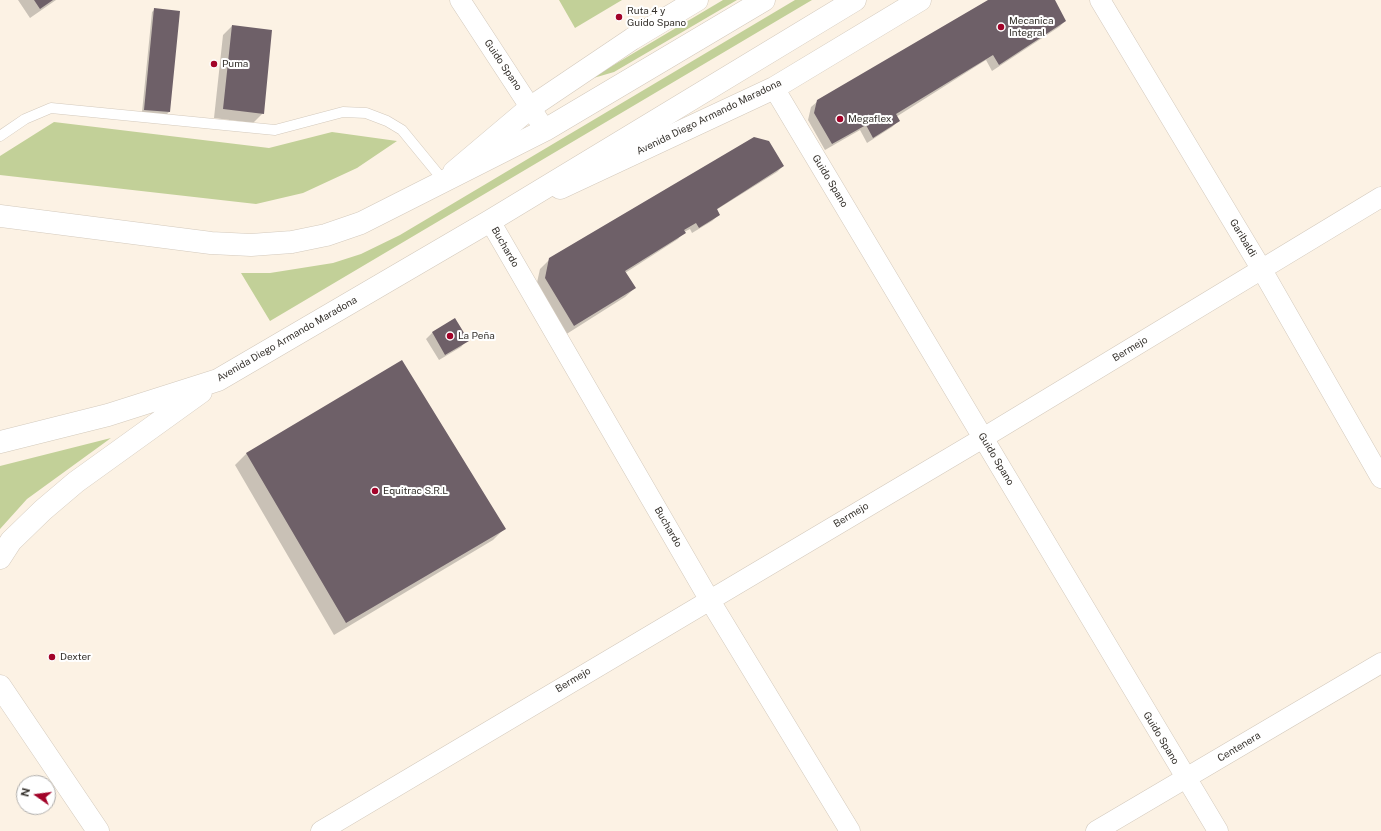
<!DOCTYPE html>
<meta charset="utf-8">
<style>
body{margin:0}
#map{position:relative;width:1381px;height:831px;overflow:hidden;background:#fcf2e4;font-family:"Public Sans",sans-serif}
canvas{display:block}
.north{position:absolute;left:16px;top:775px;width:40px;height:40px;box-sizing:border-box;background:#fff;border:1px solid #afadab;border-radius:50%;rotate:284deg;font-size:11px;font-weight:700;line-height:16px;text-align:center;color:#36322d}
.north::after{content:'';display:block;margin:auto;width:14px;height:18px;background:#a20329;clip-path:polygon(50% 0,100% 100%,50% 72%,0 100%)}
</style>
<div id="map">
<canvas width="1381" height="831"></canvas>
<div class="north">N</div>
</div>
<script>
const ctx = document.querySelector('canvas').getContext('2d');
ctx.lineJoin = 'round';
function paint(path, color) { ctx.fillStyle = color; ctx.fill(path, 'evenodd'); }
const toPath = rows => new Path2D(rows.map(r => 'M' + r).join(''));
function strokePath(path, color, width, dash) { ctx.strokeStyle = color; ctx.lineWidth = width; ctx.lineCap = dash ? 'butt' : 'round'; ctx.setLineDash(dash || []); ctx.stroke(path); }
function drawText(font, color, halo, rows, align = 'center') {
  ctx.font = font + ' "Public Sans",sans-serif'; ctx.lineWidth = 4; ctx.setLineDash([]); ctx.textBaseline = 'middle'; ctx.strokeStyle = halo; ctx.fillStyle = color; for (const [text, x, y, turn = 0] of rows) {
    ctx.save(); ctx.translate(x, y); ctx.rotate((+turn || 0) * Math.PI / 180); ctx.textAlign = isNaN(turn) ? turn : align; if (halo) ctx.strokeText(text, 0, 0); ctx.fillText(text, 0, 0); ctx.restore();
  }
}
paint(toPath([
 [559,0,622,0,575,28],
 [723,0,737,0,614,72,590,79],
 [795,0,812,0,270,321,241,273,270,273,333,263,361,254,400,235],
 [54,122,269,148,332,132,397,141,357,168,303,193,256,204,0,175,0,156],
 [111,438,27,499,0,529,0,466]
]), '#c2d098');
paint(toPath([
 [18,0,56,0,30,18],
 [989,0,1054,0,1065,21,1059,27,992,71,986,60,896,117,898,121,892,127,867,143,860,130,825,150,808,120,811,107,818,101],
 [155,9,178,12,169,112,166,115,142,112,152,12],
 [232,26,263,113,253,123,214,118,223,35],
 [783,166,777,172,716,210,719,215,712,221,692,233,690,229,684,232,678,239,625,273,635,288,625,297,565,335,536,287,540,269,550,259],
 [454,319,467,340,461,347,439,360,426,339,432,333],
 [247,453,505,528,493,540,334,635,235,465]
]), '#0003');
paint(toPath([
 [34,0,53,0,40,9],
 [988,0,1055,0,1066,21,999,65,993,55,896,114,900,121,873,138,866,125,832,144,814,113,817,100],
 [154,8,180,11,170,112,144,110],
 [232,25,272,30,264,114,223,109],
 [754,137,769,141,784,166,717,209,720,215,699,228,696,223,684,230,686,233,625,271,636,288,574,326,545,278,549,258],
 [455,318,469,341,445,355,432,332],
 [402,360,506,529,346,623,246,453]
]), '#6e6068');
const service = toPath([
 [0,136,25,119,51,108,275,130,343,112,366,113,387,121,402,130,443,180]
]);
const minor = toPath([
 [460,0,545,130],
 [1100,0,1262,270,1381,478],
 [774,88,1218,831],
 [490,221,709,599,850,831],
 [321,831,983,438,1381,197],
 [1096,831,1381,663]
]);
const tertiary = toPath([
 [454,172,531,107,632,39,697,0],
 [560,188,774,88,920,0]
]);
const secondary = toPath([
 [0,686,98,831]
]);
const primary = toPath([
 [0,216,211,243,251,245,292,242,326,235,361,223,545,130,764,0],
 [0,442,108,415,218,380,490,221,855,0],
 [0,558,11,541,43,510,76,482,201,392]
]);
strokePath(service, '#d3c9bc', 11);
strokePath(minor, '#d3c9bc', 21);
strokePath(tertiary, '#d3c9bc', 23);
strokePath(secondary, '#d3c9bc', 23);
strokePath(primary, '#d3c9bc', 23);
strokePath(service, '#fff', 10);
strokePath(minor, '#fff', 20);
strokePath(tertiary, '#fff', 22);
strokePath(secondary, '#fff', 22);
strokePath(primary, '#fff', 22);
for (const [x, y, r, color] of [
 [619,17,4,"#a20329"],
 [1001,27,4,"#a20329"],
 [214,64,4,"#a20329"],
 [840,119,4,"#a20329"],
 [450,336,4,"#a20329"],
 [375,491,4,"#a20329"],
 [52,657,4,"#a20329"]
]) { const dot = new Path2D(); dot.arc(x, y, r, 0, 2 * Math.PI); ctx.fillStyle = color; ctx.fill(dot); strokePath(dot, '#fff', 1.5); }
drawText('10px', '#36322d', '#fff', [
 ["Ruta 4 y",627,11],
 ["Guido Spano",627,23],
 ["Mecanica",1009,21],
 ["Integral",1009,33],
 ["Puma",222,64],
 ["Megaflex",848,119],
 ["La Peña",458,336],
 ["Equitrac S.R.L",383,491],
 ["Dexter",60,657]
], 'left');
drawText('10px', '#36322d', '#fff', [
 ["Guido Spano",503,65,56],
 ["Avenida Diego Armando Maradona",709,117,-26],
 ["Guido Spano",830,181,59],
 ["Garibaldi",1243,238,59],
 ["Buchardo",505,247,60],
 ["Avenida Diego Armando Maradona",287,339,-30],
 ["Bermejo",1130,349,-31],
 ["Guido Spano",996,459,59],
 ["Bermejo",851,515,-31],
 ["Buchardo",668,527,60],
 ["Bermejo",573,680,-31],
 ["Guido Spano",1161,738,59],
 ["Centenera",1239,747,-31]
]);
</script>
